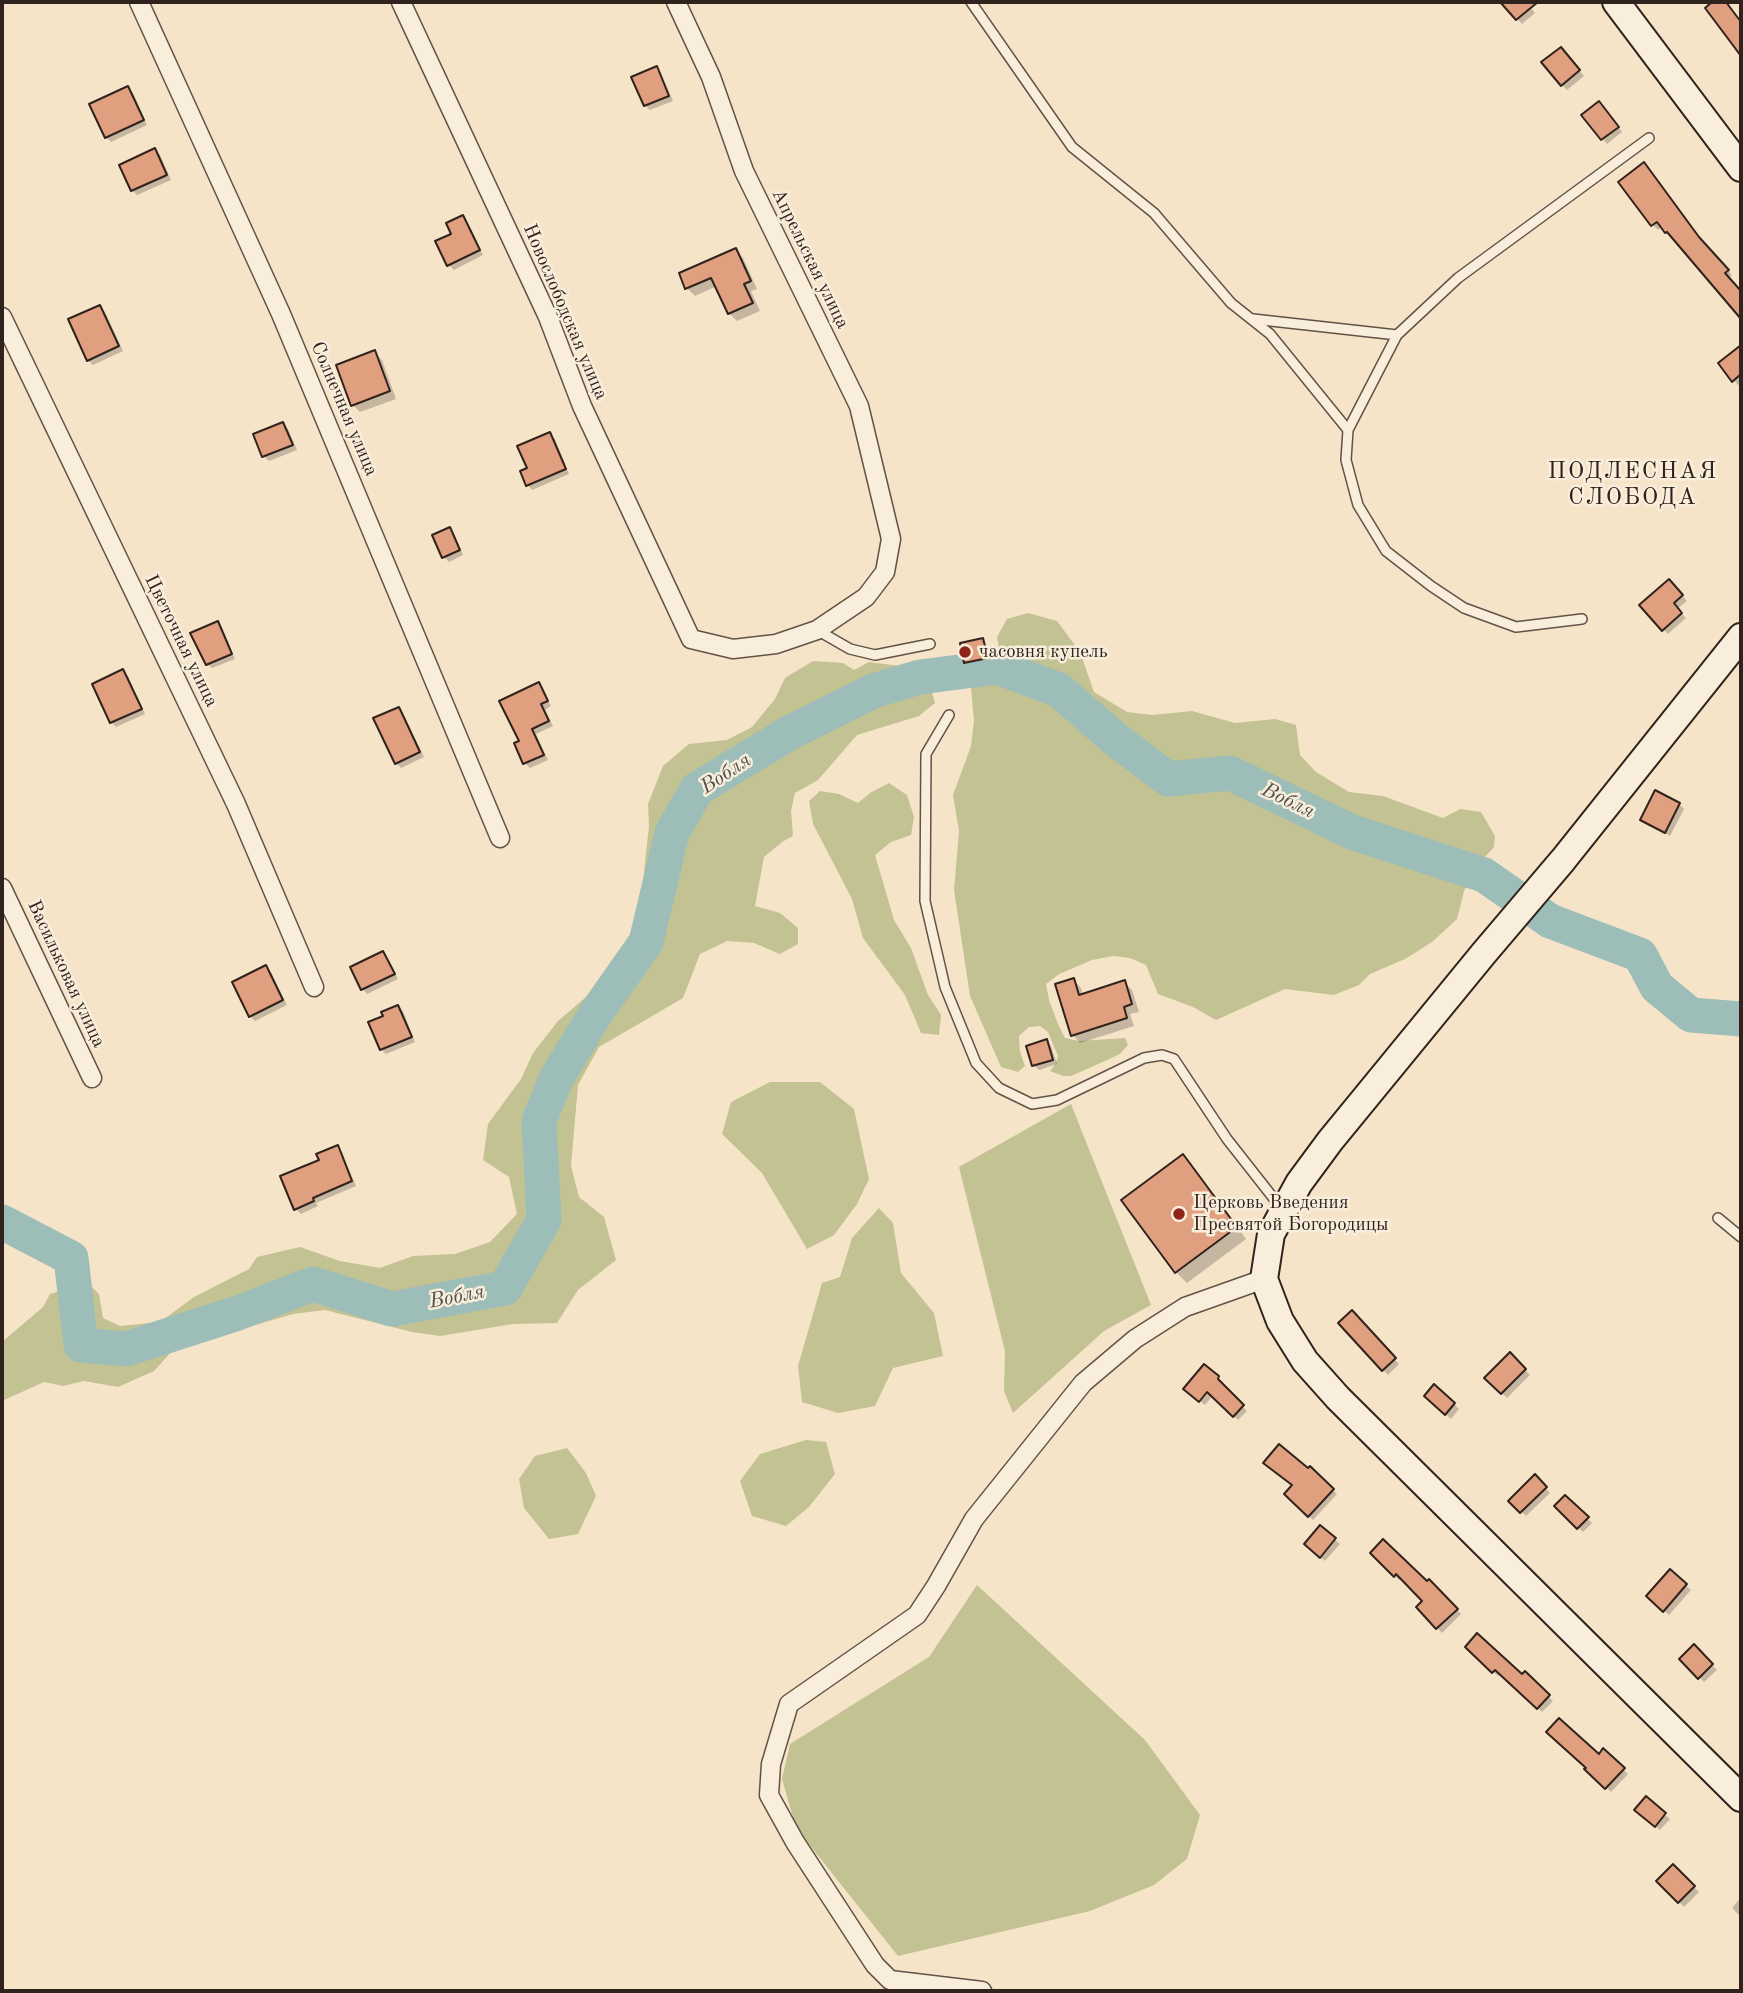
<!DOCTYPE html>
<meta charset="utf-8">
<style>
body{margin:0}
#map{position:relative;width:1743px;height:1993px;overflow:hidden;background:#f6e4c9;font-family:"Old Standard TT",serif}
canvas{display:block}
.frame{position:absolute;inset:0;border:4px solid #30221c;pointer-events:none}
</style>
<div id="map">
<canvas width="1743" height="1993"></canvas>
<div class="frame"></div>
</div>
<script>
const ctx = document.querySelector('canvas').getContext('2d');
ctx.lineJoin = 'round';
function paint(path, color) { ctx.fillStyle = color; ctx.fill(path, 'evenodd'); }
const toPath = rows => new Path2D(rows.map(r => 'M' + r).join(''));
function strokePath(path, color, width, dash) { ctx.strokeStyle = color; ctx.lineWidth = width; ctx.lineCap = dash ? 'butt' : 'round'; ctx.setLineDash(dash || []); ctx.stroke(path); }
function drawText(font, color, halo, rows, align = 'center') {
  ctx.font = font + ' "Old Standard TT",serif'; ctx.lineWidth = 5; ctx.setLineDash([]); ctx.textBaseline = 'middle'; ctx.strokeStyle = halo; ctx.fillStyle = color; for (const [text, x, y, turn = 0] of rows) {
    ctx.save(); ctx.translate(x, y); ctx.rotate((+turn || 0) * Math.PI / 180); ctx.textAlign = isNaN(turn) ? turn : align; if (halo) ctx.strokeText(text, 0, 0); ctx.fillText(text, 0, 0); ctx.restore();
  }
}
paint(toPath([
 [1028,613,1057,621,1080,652,1094,692,1127,712,1152,715,1192,711,1235,723,1275,719,1296,725,1300,755,1316,772,1349,792,1383,796,1443,818,1460,809,1481,812,1495,836,1494,847,1484,858,1464,891,1457,919,1432,942,1405,959,1370,974,1359,985,1334,995,1285,989,1216,1020,1193,1007,1158,994,1146,965,1130,958,1113,956,1092,960,1059,974,1046,984,1049,1000,1058,1024,1065,1038,1079,1041,1125,1038,1128,1045,1120,1054,1087,1069,1071,1076,1063,1076,1050,1071,1056,1063,1058,1056,1048,1032,1040,1026,1029,1027,1019,1036,1020,1052,1025,1066,1018,1072,1001,1067,970,996,954,890,959,831,953,795,971,746,974,721,971,687,988,677,1001,658,997,637,1007,619],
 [813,661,843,663,854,670,869,662,900,666,919,663,925,667,935,703,919,716,857,735,818,780,795,793,791,811,793,836,782,842,764,857,755,906,780,913,798,928,798,944,780,954,754,943,727,941,700,954,683,998,599,1047,578,1085,571,1166,579,1197,604,1217,616,1260,578,1290,557,1323,513,1324,440,1336,412,1332,325,1310,293,1314,174,1349,154,1371,118,1387,84,1381,63,1386,44,1382,2,1401,2,1342,43,1307,50,1294,88,1283,99,1294,103,1318,120,1326,160,1322,194,1297,249,1269,257,1257,300,1247,340,1261,380,1268,413,1256,455,1254,490,1242,517,1214,509,1177,483,1160,488,1124,521,1079,533,1053,558,1021,600,985,621,953,639,917,649,826,648,804,663,766,689,744,727,740,752,727,775,699,785,678],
 [889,783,907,795,914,817,911,835,891,842,875,855,894,920,911,948,928,995,941,1015,939,1035,921,1033,905,995,863,938,852,899,813,824,809,801,820,791,839,794,858,803,870,793],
 [770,1082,820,1082,854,1109,869,1179,857,1204,834,1235,807,1249,762,1173,722,1134,731,1102],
 [1071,1104,1151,1305,1104,1331,1013,1413,1004,1391,1005,1351,959,1167],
 [879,1208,893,1223,901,1273,934,1313,943,1356,893,1368,875,1406,838,1413,802,1402,798,1366,822,1283,840,1277,852,1238],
 [806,1440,826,1442,835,1474,809,1507,786,1526,752,1516,740,1481,760,1454],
 [567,1448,586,1473,596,1496,578,1534,549,1539,524,1508,519,1479,535,1456],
 [977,1585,1145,1740,1200,1815,1187,1859,1154,1885,1090,1911,898,1956,796,1828,782,1779,790,1744,929,1657]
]), '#c3c292');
paint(toPath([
 [1503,2,1526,2,1535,13,1522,24],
 [1715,2,1729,2,1729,7,1741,23,1741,58,1735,50,1737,48,1707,8],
 [1565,54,1584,76,1567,90,1562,85],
 [656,68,661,73,673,101,650,110,645,105],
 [128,88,133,93,147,125,111,142,106,137],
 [1604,108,1622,132,1607,144,1584,115],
 [155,150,160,155,171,180,137,195,132,190],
 [1620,183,1704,244,1732,275,1729,278,1741,292,1741,316,1672,235,1662,226,1658,230,1653,225],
 [462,217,467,222,483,255,454,270,449,265,453,234],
 [735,250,743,258,757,289,751,291,760,311,737,321,729,313,717,286,695,296,687,288,681,274],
 [100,307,105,312,123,351,93,365,88,360],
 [1741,347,1741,383,1738,385,1720,364],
 [374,353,382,360,396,399,360,412,353,405],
 [283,424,288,429,297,450,269,461,264,456,255,435],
 [550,434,555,439,569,474,532,490,528,485,522,472,529,469],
 [449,529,454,534,463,555,449,562,444,557],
 [1674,586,1687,601,1677,609,1686,618,1668,634,1641,605],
 [218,623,222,628,235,659,212,668,207,664],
 [983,640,988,659,968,664,966,662],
 [123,671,128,676,145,714,116,727,111,722],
 [538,684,551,706,545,710,553,726,536,734,548,760,530,768,525,763,521,742],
 [399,709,403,713,424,757,401,768,396,763],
 [1679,804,1684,809,1670,836,1642,820],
 [383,953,398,979,367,994,363,989],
 [266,967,271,972,287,1005,255,1021,250,1016],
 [1074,980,1081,988,1083,995,1124,982,1132,990,1139,1012,1130,1014,1134,1026,1080,1043,1073,1035],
 [398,1007,403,1011,415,1042,386,1054,381,1049],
 [1046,1041,1051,1046,1057,1064,1039,1070,1034,1065],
 [337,1147,342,1152,356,1186,316,1203,318,1206,301,1214,296,1209,321,1161],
 [1183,1157,1193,1167,1246,1239,1187,1283,1176,1272,1123,1201],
 [1352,1313,1399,1364,1388,1375,1341,1324],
 [1510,1355,1530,1375,1507,1398,1487,1378],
 [1218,1378,1223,1382,1221,1385,1247,1411,1238,1420,1213,1395,1205,1405,1191,1394],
 [1435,1387,1459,1409,1451,1419,1426,1396],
 [1310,1468,1337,1494,1313,1520,1286,1494],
 [1535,1477,1550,1493,1526,1516,1511,1501],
 [1565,1497,1592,1523,1583,1532,1556,1506],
 [1321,1527,1340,1544,1325,1561,1311,1549],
 [1372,1553,1427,1583,1429,1581,1461,1614,1442,1633,1418,1608,1424,1601,1402,1577,1399,1580],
 [1670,1571,1691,1590,1669,1615,1648,1596],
 [1467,1647,1522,1677,1525,1674,1553,1701,1542,1712,1501,1673,1498,1676],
 [1694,1647,1717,1670,1704,1682,1682,1659],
 [1604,1751,1628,1774,1611,1792,1586,1769],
 [1646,1799,1670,1819,1660,1830,1641,1815],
 [1673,1866,1699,1892,1684,1907,1658,1881],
 [1741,1897,1741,1917,1732,1908]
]), '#0003');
strokePath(toPath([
 [2,1222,71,1258,81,1345,126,1349,238,1313,313,1284,392,1309,505,1288,544,1220,539,1121,556,1079,596,1013,646,942,672,833,697,789,791,732,873,691,920,677,997,667,1059,690,1114,738,1168,779,1230,773,1352,832,1484,875,1550,921,1640,955,1657,987,1691,1015,1741,1019]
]), '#9dbeb8', 35);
const building = toPath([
 [1500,2,1538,2,1516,20,1500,2],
 [1712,2,1726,2,1741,22,1741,56,1705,8,1712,2],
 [1561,47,1580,70,1561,86,1541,62,1561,47],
 [657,66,669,96,644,106,631,77,657,66],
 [128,86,144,120,105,138,89,104,128,86],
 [1599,101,1619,127,1601,140,1581,115,1599,101],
 [155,148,167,175,131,191,119,165,155,148],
 [1644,162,1699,237,1729,270,1725,273,1741,291,1741,319,1667,232,1665,233,1657,222,1651,226,1618,182,1644,162],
 [463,215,480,250,447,266,435,241,451,234,446,223,463,215],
 [736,248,751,281,744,284,753,303,728,314,711,278,685,289,679,273,736,248],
 [100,305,119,346,87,361,68,319,100,305],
 [1741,345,1741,374,1732,382,1718,363,1741,345],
 [375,350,390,391,351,406,336,365,375,350],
 [283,422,293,445,262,457,253,434,283,422],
 [550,432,566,469,526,486,520,471,527,468,517,446,550,432],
 [450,527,460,550,442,558,432,535,450,527],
 [1669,579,1683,595,1674,603,1682,613,1662,631,1639,605,1669,579],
 [218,621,232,654,206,665,190,633,218,621],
 [983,638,988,658,964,663,960,643,983,638],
 [123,669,142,709,110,723,92,684,123,669],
 [539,682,548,701,541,704,549,721,532,729,544,755,523,764,514,743,519,741,499,701,539,682],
 [399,707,420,752,395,764,373,718,399,707],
 [1655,790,1680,803,1665,833,1640,820,1655,790],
 [383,951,395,974,361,990,350,967,383,951],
 [266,965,283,1000,249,1017,232,982,266,965],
 [1074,978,1079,995,1125,980,1132,1004,1124,1007,1127,1018,1071,1036,1055,984,1074,978],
 [398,1005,412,1037,380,1050,368,1022,383,1016,381,1012,398,1005],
 [1047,1039,1053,1060,1032,1066,1026,1046,1047,1039],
 [338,1145,352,1181,313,1198,314,1201,294,1210,280,1176,319,1160,316,1154,338,1145],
 [1183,1154,1237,1227,1175,1273,1121,1200,1183,1154],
 [1352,1310,1396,1358,1382,1371,1338,1323,1352,1310],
 [1510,1352,1526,1369,1501,1394,1484,1378,1510,1352],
 [1204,1364,1219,1376,1218,1379,1244,1405,1233,1417,1207,1392,1199,1402,1183,1389,1204,1364],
 [1434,1384,1455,1403,1445,1415,1424,1396,1434,1384],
 [1279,1444,1308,1468,1310,1466,1334,1489,1308,1517,1284,1494,1292,1485,1263,1463,1279,1444],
 [1535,1474,1547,1487,1520,1513,1508,1501,1535,1474],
 [1565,1495,1589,1517,1577,1529,1554,1506,1565,1495],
 [1320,1525,1336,1538,1320,1558,1304,1544,1320,1525],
 [1383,1539,1427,1581,1429,1579,1458,1609,1436,1629,1416,1607,1422,1601,1396,1574,1394,1577,1370,1553,1383,1539],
 [1670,1569,1687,1584,1663,1612,1646,1596,1670,1569],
 [1477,1633,1522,1674,1525,1671,1550,1695,1537,1709,1495,1670,1492,1673,1465,1647,1477,1633],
 [1694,1644,1713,1664,1698,1679,1679,1659,1694,1644],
 [1559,1718,1599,1754,1603,1748,1625,1768,1605,1789,1584,1769,1586,1768,1546,1732,1559,1718],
 [1646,1796,1666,1813,1655,1827,1634,1810,1646,1796],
 [1673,1864,1695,1886,1678,1903,1656,1881,1673,1864]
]);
paint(building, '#e09f7e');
strokePath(building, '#30221c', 2);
const lane = toPath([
 [971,2,1072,147,1154,213,1231,303,1270,334,1348,430,1346,460,1358,505,1386,551,1431,586,1464,608,1516,627,1582,619],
 [1253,319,1397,335,1458,278,1649,138],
 [1348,430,1397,335],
 [817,630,850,649,875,655,930,644],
 [949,715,926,754,925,901,945,987,976,1063,999,1088,1032,1104,1057,1100,1144,1058,1162,1055,1174,1059,1227,1139,1282,1209],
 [1718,1218,1741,1237]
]);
const street = toPath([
 [139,2,281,314,500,838],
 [401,2,548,317,582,406,691,639,733,649,776,644,817,630,866,597,885,572,891,539,859,406,744,171,711,77,676,2],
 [2,317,236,804,314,987],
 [2,888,92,1078],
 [982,1991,890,1980,875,1965,795,1842,769,1795,771,1764,789,1704,917,1615,936,1586,974,1519,1083,1383,1135,1339,1185,1307,1264,1279]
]);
const secondary = toPath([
 [1616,2,1741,168],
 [1741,637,1563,860,1484,953,1330,1141,1299,1183,1271,1234,1264,1279,1280,1321,1305,1361,1338,1398,1741,1798]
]);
strokePath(lane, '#625247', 12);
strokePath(street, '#625247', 21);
strokePath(secondary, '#30221c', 30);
strokePath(lane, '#f9eddc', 9);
strokePath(street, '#f9eddc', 18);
strokePath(secondary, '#f9eddc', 26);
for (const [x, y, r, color] of [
 [965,652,7,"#8f2418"],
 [1179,1214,7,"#8f2418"]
]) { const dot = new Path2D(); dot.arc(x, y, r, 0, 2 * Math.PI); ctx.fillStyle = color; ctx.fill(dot); strokePath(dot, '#f9eddc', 2.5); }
drawText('19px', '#30221c', '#f9eddc', [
 ["Апрельская улица",810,259,64],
 ["Новослободская улица",565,312,67],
 ["Солнечная улица",344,409,67],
 ["Цветочная улица",181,641,64],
 ["Васильковая улица",66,974,65]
]);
drawText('19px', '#30221c', '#f9eddc', [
 ["часовня купель",979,652],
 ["Церковь Введения",1193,1203],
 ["Пресвятой Богородицы",1193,1225]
], 'left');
drawText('italic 21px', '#51514b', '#f9eddc', [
 ["Вобля",726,774,-34],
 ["Вобля",1288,801,26],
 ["Вобля",457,1297,-11]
]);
ctx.letterSpacing = '2px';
drawText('23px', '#30221c', '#f9eddc', [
 ["ПОДЛЕСНАЯ",1633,472],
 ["СЛОБОДА",1633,498]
]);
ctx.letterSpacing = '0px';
</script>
